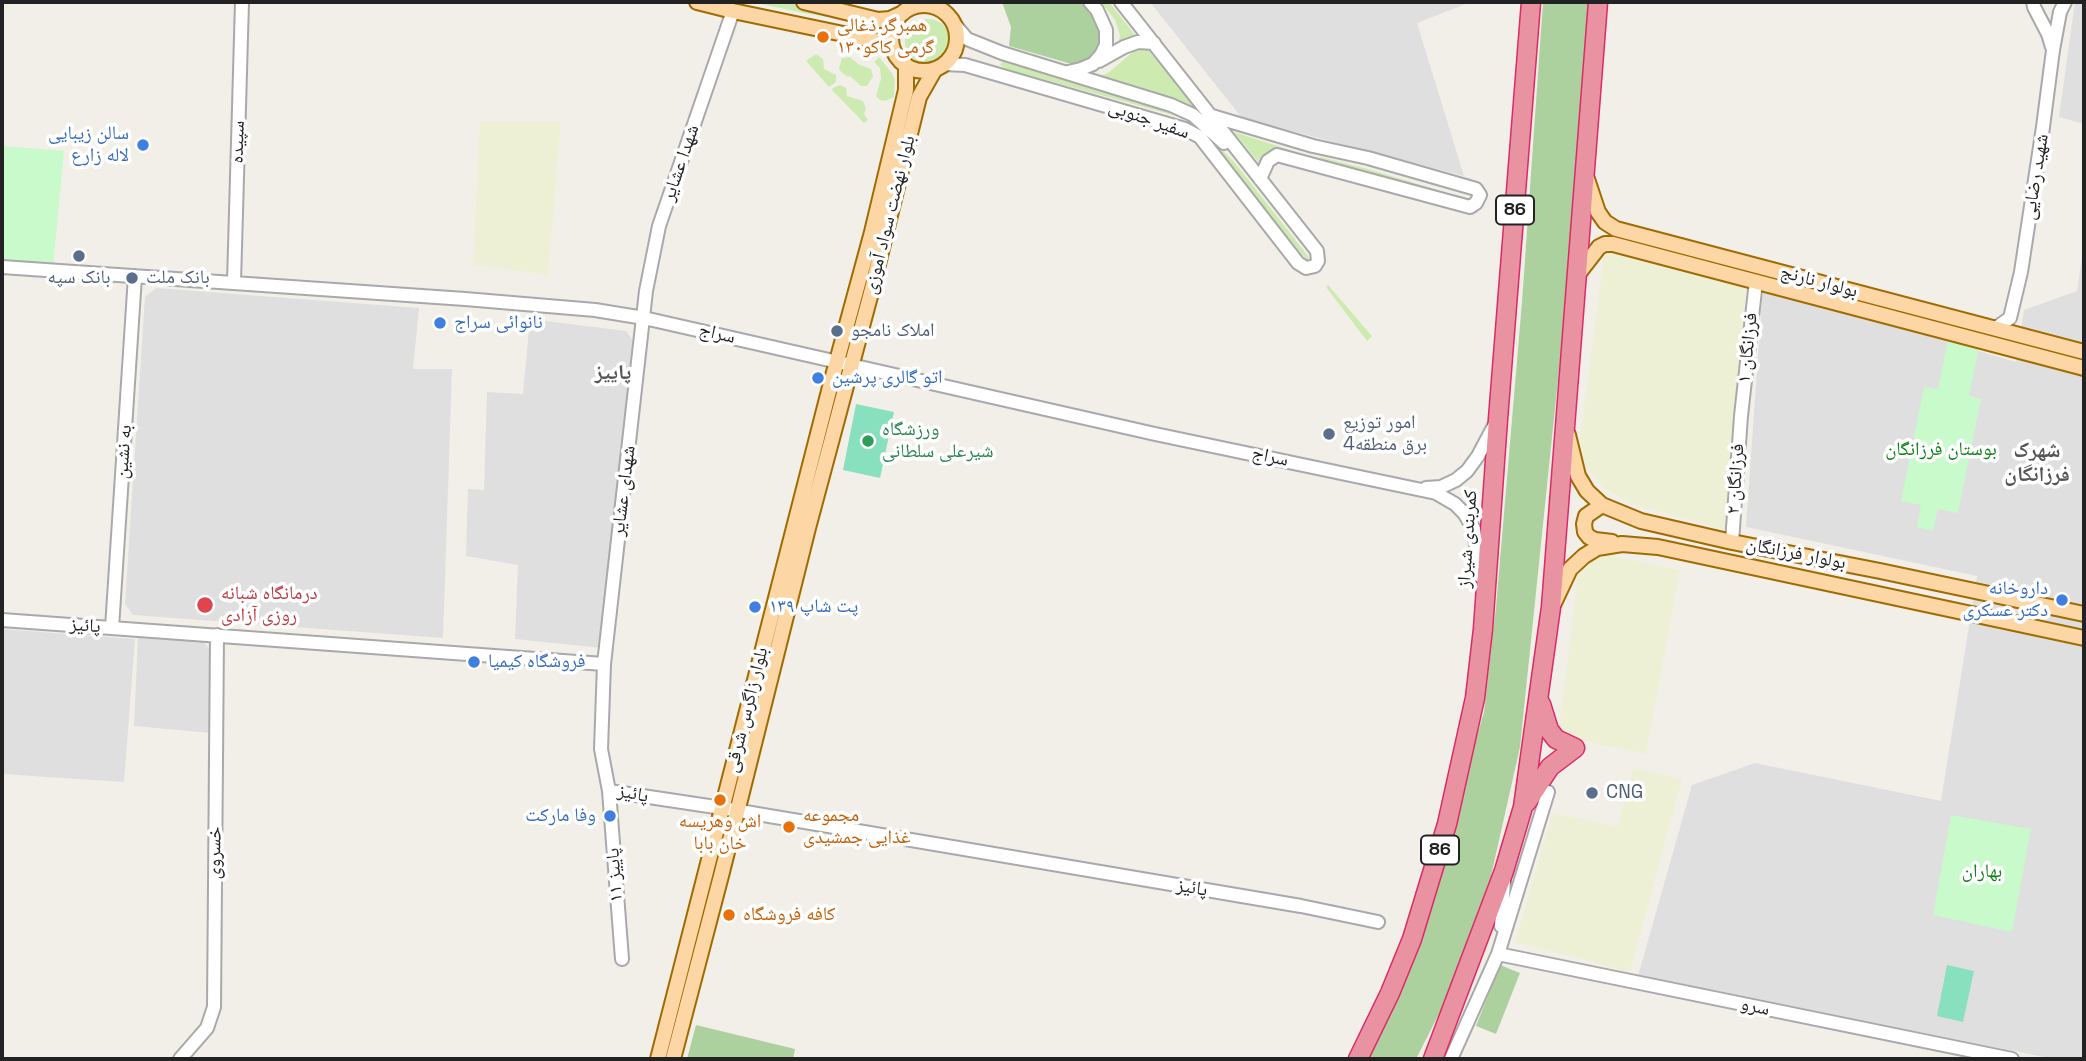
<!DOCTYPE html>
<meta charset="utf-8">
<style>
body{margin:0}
#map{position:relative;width:2086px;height:1061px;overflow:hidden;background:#f2efe9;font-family:"Space Grotesk",sans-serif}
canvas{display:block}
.frame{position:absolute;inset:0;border:4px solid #222;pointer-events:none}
</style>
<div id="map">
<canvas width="2086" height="1061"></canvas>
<div class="frame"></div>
</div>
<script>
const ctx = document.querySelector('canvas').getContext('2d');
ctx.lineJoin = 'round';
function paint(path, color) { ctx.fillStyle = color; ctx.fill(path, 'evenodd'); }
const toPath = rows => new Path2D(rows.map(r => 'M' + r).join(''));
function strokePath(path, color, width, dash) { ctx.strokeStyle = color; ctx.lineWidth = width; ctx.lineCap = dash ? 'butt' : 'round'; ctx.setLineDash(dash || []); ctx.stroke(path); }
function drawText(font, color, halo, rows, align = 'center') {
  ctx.font = font + ' "Space Grotesk","Noto Naskh Arabic",sans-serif'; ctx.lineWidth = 7; ctx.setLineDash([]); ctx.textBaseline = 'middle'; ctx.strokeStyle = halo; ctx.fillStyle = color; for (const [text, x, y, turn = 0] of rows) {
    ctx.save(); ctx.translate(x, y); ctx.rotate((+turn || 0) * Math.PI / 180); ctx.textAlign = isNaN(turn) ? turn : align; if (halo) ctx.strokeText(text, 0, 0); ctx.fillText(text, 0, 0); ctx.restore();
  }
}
paint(toPath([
 [1150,2,1471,2,1417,23,1464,176,1242,118],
 [2075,2,2084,2,2084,124,2059,117],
 [2084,244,2084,1059,2054,1059,1638,976,1692,785,1755,763,1941,801,1977,576,1746,527,1763,287,2016,362,2024,310,2077,291],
 [156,288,419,308,413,369,452,369,443,638,133,615,125,604,145,297],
 [530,319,626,331,634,342,602,648,515,639,518,565,466,556,468,489,484,490,487,392,523,394],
 [2,629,135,639,124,782,2,774],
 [138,636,200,638,211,651,211,733,134,726]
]), '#e0dfdf');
paint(toPath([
 [480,121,561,121,548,275,473,265],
 [1612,250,1746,286,1725,530,1633,504,1603,488,1582,462,1580,438,1604,255],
 [1604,554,1680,570,1646,754,1558,736,1578,575,1589,562],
 [1633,768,1682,779,1630,972,1515,942,1553,813,1618,826]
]), '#eef0d5');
paint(toPath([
 [752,2,786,2,853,17,854,21,803,13],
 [1101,2,1109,2,1135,35,1118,45,1120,35,1115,20],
 '905 42a23 23 0 1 1 46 0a23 23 0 1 1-46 0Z',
 [1147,49,1225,140,1187,107,1095,78,1108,73,1135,50],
 [816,54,823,59,824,69,836,75,836,82,829,87,806,61],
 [850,57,858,64,871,69,873,76,867,86,861,86,850,76,848,77,841,72,839,68,842,58],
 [879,57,892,73,895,80,894,97,885,101,880,100,876,96,881,79,880,68,874,62],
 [1003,60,1154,102,1196,122,1235,163,1309,257,1307,260,1266,212,1216,147,1184,118,1006,69,1000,65],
 [840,85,846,88,847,96,863,101,866,109,864,114,868,120,864,123,832,90,833,88],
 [1234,132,1278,146,1305,156,1273,151,1259,163],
 [1321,157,1368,169,1468,199,1466,203,1318,160],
 [1328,285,1372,336,1367,341,1326,287]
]), '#cdebb0');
paint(toPath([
 [1002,2,1083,2,1101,25,1104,40,1090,61,1075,65,1009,46,1011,27],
 [1543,2,1589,2,1566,302,1520,747,1491,876,1442,1008,1416,1059,1365,1059,1418,941,1484,712,1496,607,1522,302],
 [1500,965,1520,973,1496,1034,1476,1026],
 [696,1025,795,1049,793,1059,687,1059]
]), '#add19e');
paint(toPath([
 [2,146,64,151,53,267,2,263],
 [1948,340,1979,346,1969,396,1981,399,1958,513,1938,509,1933,531,1917,527,1921,505,1901,501,1924,387,1938,389],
 [1951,815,2031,829,2012,932,1933,915]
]), '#c8facc');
paint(toPath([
 [856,404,894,412,880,478,843,470],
 [1947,965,1974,971,1963,1022,1937,1016]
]), '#88e0be');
const minor = toPath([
 [2033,2,2034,7,2048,34,2052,47],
 [951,20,967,39,1002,53,1171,105,1193,115,1224,143],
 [1099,61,1124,47,1138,42,1154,43],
 [944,64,965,65,1185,129,1200,137,1298,263,1306,268,1315,266,1318,261,1317,251,1121,2],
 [1068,72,1081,69,1093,64,1101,55,1106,45,1106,30,1097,10,1090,2],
 [1212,116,1313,146,1368,158,1476,189,1480,195,1476,203,1470,207,1277,155,1268,161,1260,179],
 [2,267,465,299,595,310,644,318,1155,434,1436,493,1455,504,1464,513,1474,529,1480,576],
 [234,282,242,2],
 [1996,328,2010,318,2021,272,2043,127,2053,50,2060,12,2065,2],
 [1426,488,1441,487,1456,480,1467,471,1478,456,1495,424],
 [1732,542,1741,416,1756,281],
 [2,620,604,664],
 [112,628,135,276],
 [609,791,722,808,1301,906,1378,922],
 [1501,926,1504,881],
 [1498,954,2012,1059],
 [622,959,609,791,601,749,604,664,646,291,659,226,733,11],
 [180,1059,207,1028,214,1007,217,635],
 [1451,1059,1498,954,1548,792]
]);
const major = toPath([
 [697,2,733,11,853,36,876,41,893,49],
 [804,2,878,20,890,19,903,13],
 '891 38a33 33 0 1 1 66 0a33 33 0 1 1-66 0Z',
 [1587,179,1598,212,1605,222,1616,229,2084,352],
 [1578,274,1599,247,1605,244,1613,244,2084,368],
 [1568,435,1578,476,1587,491,1602,505,1641,521,1732,542,1880,571,2084,614],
 [1602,505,1586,516,1584,524,1585,532,1589,537,1595,540,1612,542],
 [1554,603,1570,569,1584,556,1597,548,1622,544,1658,547,2084,638],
 [658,1059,830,387,872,232,906,90,906,65],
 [673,1059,722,872,808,528,872,289,919,97,935,69]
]);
const highway = toPath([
 [1527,802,1550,767,1575,748,1556,739,1549,730,1541,704],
 [1358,1059,1390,993,1412,939,1447,824,1475,698,1483,629,1498,419,1531,2],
 [1433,1059,1504,871,1523,807,1551,607,1598,2]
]);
strokePath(minor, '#a9a9a9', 16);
strokePath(major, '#a06b00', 18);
strokePath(highway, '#dc2a67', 21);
strokePath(minor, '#fff', 12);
strokePath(major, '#fcd6a4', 14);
strokePath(highway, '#e892a2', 18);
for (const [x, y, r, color] of [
 [823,37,7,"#e8710a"],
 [143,145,7,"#3f7fe0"],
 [79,256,7,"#5c6f8a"],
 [132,278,7,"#5c6f8a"],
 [440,323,7,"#3f7fe0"],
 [837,331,7,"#5c6f8a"],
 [818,378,7,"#3f7fe0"],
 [1329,434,7,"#5c6f8a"],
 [868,441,7,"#2e9e5b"],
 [2062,600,7,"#3f7fe0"],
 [205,605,9,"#e0444e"],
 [755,607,7,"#3f7fe0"],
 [474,662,7,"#3f7fe0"],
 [1592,793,7,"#5c6f8a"],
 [720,800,7,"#e8710a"],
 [610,816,7,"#3f7fe0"],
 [789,827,7,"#e8710a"],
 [729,915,7,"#e8710a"]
]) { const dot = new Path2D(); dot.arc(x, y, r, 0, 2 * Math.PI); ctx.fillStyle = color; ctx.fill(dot); strokePath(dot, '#fff', 2.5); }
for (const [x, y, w] of [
 [1515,210,38],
 [1440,850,38]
]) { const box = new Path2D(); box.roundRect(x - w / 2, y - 14.5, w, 29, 5); ctx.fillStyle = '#fff'; ctx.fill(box); strokePath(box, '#222', 2); }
drawText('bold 18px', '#222', null, [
 ["86",1515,210],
 ["86",1440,850]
]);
drawText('19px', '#c56008', '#fff', [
 ["همبرگر ذغالی",837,26],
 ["۱۳۰گرمی کاکو",837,48],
 ["مجموعه",803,816],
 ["غذایی جمشیدی",803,838],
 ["اش وهريسه",720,822,"center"],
 ["خان بابا",720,844,"center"],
 ["کافه فروشگاه",743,915]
], 'left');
drawText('19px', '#222', '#fff', [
 ["سفیر جنوبی",1149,120,19],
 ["سپیده",238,142,-88],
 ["شهدا عشایر",681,163,-71],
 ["شهید رضایی",2036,177,-81],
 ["بلوار نهضت سواد آموزی",890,215,-76],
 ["بولوار نارنج",1819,282,15],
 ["سراج",717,334,13],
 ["فرزانگان ۱",1748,348,-84],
 ["به نشین",124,452,-86],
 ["سراج",1270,457,12],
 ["فرزانگان ۲",1736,479,-86],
 ["شهدای عشایر",624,491,-83],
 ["کمربندی شیراز",1468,539,-86],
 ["بولوار فرزانگان",1796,554,11],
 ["پائیز",85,626,4],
 ["بلوار زاگرس شرقی",747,710,-76],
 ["پائیز",633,794,11],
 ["خسروى",215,853,-89],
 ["پاییز ۱۱",615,875,-94],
 ["پائیز",1192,888,10],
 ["سرو",1755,1007,12]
]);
drawText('19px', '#366cbe', '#fff', [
 ["سالن زیبایی",129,134,"right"],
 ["لاله زارع",129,156,"right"],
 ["نانوائی سراج",454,323],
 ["اتو گالری پرشین",832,378],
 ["داروخانه",2048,589,"right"],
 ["دکتر عسکری",2048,611,"right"],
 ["پت شاپ ۱۳۹",769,607],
 ["فروشگاه کیمیا",488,662],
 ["وفا مارکت",596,816,"right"]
], 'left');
drawText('19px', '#4e5e75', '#fff', [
 ["بانک سپه",79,278,"center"],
 ["بانک ملت",146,278],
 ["املاک نامجو",851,331],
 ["امور توزیع",1343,423],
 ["برق منطقه4",1343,445],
 ["CNG",1606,793]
], 'left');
drawText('19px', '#27864d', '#fff', [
 ["ورزشگاه",882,430],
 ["شیرعلی سلطانی",882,452]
], 'left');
drawText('19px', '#0c8416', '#fff', [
 ["بوستان فرزانگان",1941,450],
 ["بهاران",1982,872]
]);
drawText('19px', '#be3a42', '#fff', [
 ["درمانگاه شبانه",221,594],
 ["روزی آزادی",221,616]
], 'left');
drawText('bold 21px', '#555', '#fff', [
 ["پاییز",613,373],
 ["شهرک",2037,451],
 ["فرزانگان",2037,475]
]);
</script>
